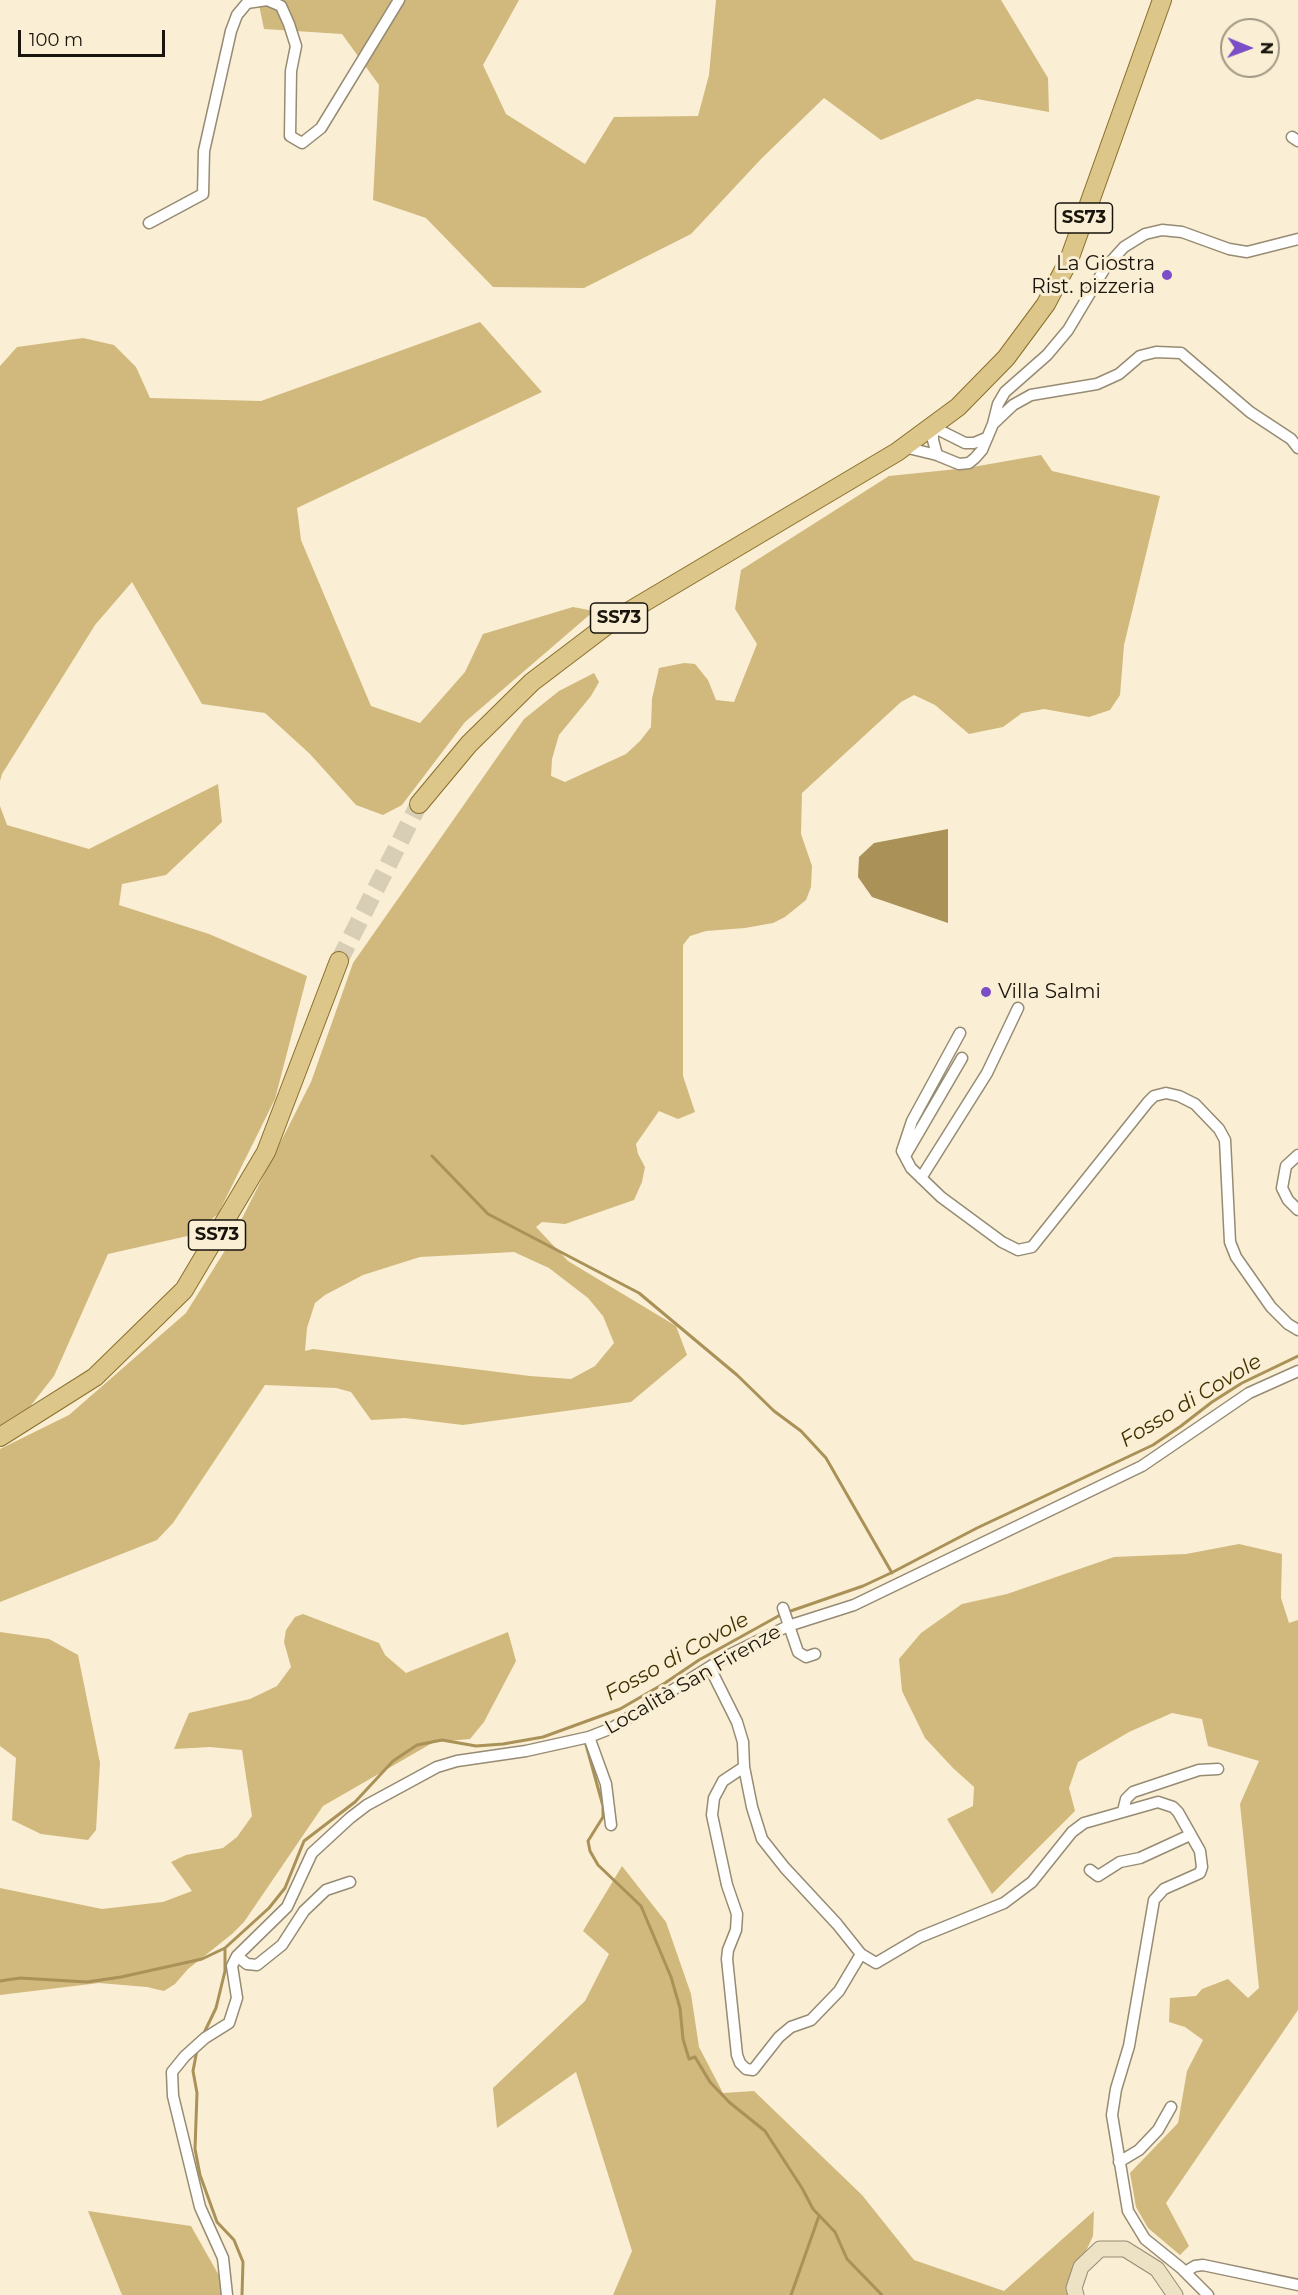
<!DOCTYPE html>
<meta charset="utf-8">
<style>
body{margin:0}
#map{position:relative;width:1298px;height:2295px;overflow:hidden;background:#faefd4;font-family:Montserrat,sans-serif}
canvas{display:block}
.north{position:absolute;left:1220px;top:18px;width:60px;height:60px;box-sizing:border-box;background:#faefd4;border:2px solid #a09884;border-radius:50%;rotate:91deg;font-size:16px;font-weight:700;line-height:24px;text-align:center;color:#19150c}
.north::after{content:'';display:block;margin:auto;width:21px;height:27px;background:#7b4dc6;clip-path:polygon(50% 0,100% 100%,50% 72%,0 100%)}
.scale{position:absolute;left:18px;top:30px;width:147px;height:27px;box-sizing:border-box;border:3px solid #19150c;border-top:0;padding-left:8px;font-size:18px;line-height:21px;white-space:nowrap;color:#19150c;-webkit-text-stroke:4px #faefd4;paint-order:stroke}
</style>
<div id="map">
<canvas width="1298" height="2295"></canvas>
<div class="north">N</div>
<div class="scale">100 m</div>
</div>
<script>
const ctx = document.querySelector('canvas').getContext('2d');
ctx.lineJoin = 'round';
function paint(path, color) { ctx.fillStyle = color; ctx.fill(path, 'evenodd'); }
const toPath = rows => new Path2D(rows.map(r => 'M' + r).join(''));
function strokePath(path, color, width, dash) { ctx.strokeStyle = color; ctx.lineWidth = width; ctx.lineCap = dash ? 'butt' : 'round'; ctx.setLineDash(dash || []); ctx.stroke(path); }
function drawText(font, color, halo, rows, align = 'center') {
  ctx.font = font + ' Montserrat,sans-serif'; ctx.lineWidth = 6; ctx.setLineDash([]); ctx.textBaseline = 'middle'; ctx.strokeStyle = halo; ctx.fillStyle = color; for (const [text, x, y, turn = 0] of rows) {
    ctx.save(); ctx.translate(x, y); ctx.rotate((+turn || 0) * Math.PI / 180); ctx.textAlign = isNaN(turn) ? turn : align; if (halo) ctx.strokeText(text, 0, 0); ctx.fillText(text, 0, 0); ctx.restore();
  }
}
paint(toPath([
 [258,0,519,0,483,65,506,114,585,164,614,117,698,116,709,75,716,0,1001,0,1048,78,1049,112,977,99,881,140,824,98,762,158,691,234,584,288,493,287,426,218,373,200,379,85,342,34,264,29],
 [480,322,542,392,297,508,301,540,371,706,420,723,465,672,483,634,573,607,594,611,465,722,402,805,383,815,356,805,310,754,265,713,202,704,132,582,95,625,2,774,0,781,0,366,17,347,83,338,114,345,136,367,150,398,261,401],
 [1041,455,1052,471,1160,496,1124,645,1120,695,1110,710,1089,717,1044,709,1022,713,1003,727,969,734,935,705,914,695,901,702,802,793,801,834,812,866,811,887,806,900,785,917,773,923,745,928,706,931,690,936,683,945,683,1076,695,1112,678,1119,659,1111,636,1144,638,1154,645,1167,642,1182,634,1200,565,1224,542,1222,536,1227,568,1261,676,1326,687,1355,631,1402,463,1425,405,1418,371,1420,351,1392,336,1388,265,1385,173,1523,157,1540,0,1602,0,1449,69,1415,186,1313,229,1244,311,1082,353,963,524,719,559,691,594,673,599,682,591,696,559,735,552,759,551,776,565,782,626,754,640,741,651,727,652,699,659,668,684,663,695,664,708,680,716,700,734,702,757,644,735,609,741,570,889,476,967,468],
 [514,1252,549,1268,588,1298,603,1316,614,1343,595,1366,571,1379,530,1376,313,1349,305,1351,307,1328,315,1303,325,1295,363,1275,420,1257],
 [218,784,222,822,166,875,122,884,119,905,209,934,307,976,275,1099,218,1214,192,1235,108,1254,54,1376,21,1418,0,1427,0,806,7,825,89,849],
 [1239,1544,1282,1554,1281,1598,1289,1623,1298,1620,1298,2010,1166,2203,1189,2246,1180,2255,1148,2228,1136,2207,1130,2173,1178,2123,1187,2071,1203,2040,1185,2027,1169,2022,1170,1998,1196,1996,1202,1989,1228,1979,1248,1998,1259,1988,1240,1804,1259,1761,1208,1746,1202,1719,1172,1713,1129,1732,1078,1762,1069,1788,1075,1811,992,1894,947,1819,973,1806,974,1787,953,1768,925,1738,902,1691,899,1659,921,1633,962,1604,1007,1594,1114,1557,1186,1554],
 [303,1614,379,1643,385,1655,406,1673,508,1632,516,1661,484,1722,470,1739,434,1742,323,1806,244,1922,232,1934,188,1969,175,1984,164,1991,147,1987,99,1983,0,1995,0,1888,102,1909,163,1902,192,1891,171,1862,186,1855,223,1848,237,1837,252,1816,242,1750,210,1747,174,1749,189,1713,250,1699,277,1686,291,1667,284,1642,286,1630,295,1617],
 [0,1632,49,1639,78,1655,100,1763,96,1830,88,1840,41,1834,12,1820,16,1758,0,1746],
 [622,1866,666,1922,691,1994,699,2047,723,2093,754,2091,862,2195,914,2260,1004,2291,1094,2211,1093,2236,1068,2290,1069,2295,613,2295,632,2251,576,2072,497,2128,493,2088,585,2001,609,1954,583,1931],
 [88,2211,191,2226,230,2295,122,2295]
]), '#d1b87d');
paint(toPath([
 [948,829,948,923,872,897,858,877,859,857,874,843]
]), '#a99158');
strokePath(toPath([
 [432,1156,488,1214,639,1293,737,1375,774,1411,801,1431,826,1458,892,1573],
 [585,1741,603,1806,603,1817,588,1841,590,1851,598,1865,641,1906,671,1977,680,2008,683,2039,689,2059,695,2057,710,2082,729,2102,765,2131,802,2188,813,2209,835,2232,847,2259,882,2295],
 [0,1981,20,1978,87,1982,121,1977,202,1959,225,1948,269,1908,285,1888,304,1841,355,1802,393,1761,417,1745,442,1740,476,1746,503,1744,543,1737,620,1709,665,1683,699,1660,782,1614,863,1586,893,1572,977,1528,1153,1445,1181,1426,1212,1402,1242,1383,1298,1356],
 [203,2035,216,2008,225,1971,225,1948],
 [197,2050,193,2071,197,2093,195,2149,200,2175,217,2222,234,2240,243,2262,242,2295],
 [791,2295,819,2216]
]), '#a99158', 3);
strokePath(toPath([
 [339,961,419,804]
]), '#d8ceb6', 18, [18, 9]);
const street = toPath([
 [1292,137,1298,141],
 [149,223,203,194,204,151,231,31,237,15,247,3,267,0,281,6,289,24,296,46,291,71,290,136,302,143,321,128,399,0],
 [993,424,1013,405,1031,395,1097,384,1119,374,1140,356,1156,352,1181,353,1250,412,1291,439,1298,448],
 [904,447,937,455,959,464,969,463,975,458,982,450,993,424,998,404,1005,392,1047,355,1068,330,1105,268,1124,247,1145,234,1162,230,1182,232,1229,249,1247,252,1298,239],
 [937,455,933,440,933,427,965,443,974,443,986,438],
 [960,1033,912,1121,902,1151,911,1168,941,1197,1002,1242,1018,1250,1032,1247,1148,1102,1154,1096,1166,1093,1179,1096,1195,1104,1219,1129,1225,1140,1230,1242,1236,1257,1271,1307,1288,1324,1298,1330],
 [1298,1155,1286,1166,1282,1188,1288,1200,1298,1210],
 [905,1156,962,1058],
 [921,1178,987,1073,1018,1008],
 [783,1608,798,1652,806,1657,815,1654],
 [710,1668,737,1722,743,1742,744,1767,752,1807,762,1839,785,1868,837,1924,861,1954,876,1963,920,1937,1004,1903,1032,1882,1072,1832,1084,1823,1158,1802,1173,1807,1178,1812,1200,1851,1202,1867,1200,1873,1164,1889,1154,1900,1129,2046,1116,2089,1112,2115,1128,2211,1145,2239,1181,2268,1208,2295],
 [589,1737,606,1784,611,1825],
 [744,1767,723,1781,714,1798,712,1815,727,1885,737,1914,736,1930,728,1950,727,1959,737,2055,740,2063,746,2069,753,2070,779,2037,791,2027,811,2020,839,1991,861,1954],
 [1123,1811,1126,1799,1133,1792,1199,1770,1218,1769],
 [1090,1870,1098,1876,1120,1862,1140,1858,1190,1835],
 [237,1956,247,1964,257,1965,282,1945,304,1911,326,1890,350,1882],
 [1119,2162,1139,2150,1158,2130,1171,2107],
 [1185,2272,1195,2266,1203,2265,1298,2285],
 [227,2295,223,2258,200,2207,173,2096,172,2072,185,2056,205,2038,229,2023,237,1998,232,1966,237,1956,287,1907,312,1853,350,1818,367,1805,437,1767,457,1761,526,1751,589,1737,612,1728,727,1656,788,1626,854,1605,1142,1466,1249,1393,1298,1371]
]);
const secondary = toPath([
 [1076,2295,1074,2288,1081,2267,1100,2249,1125,2249,1157,2269,1175,2295]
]);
const primary = toPath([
 [419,804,469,744,532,682,611,622,897,452,958,407,1006,358,1046,304,1069,260,1162,0],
 [0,1437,95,1377,184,1290,266,1152,339,961]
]);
strokePath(street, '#968b73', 13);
strokePath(secondary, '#968b73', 17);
strokePath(primary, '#896f2b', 20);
strokePath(street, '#fff', 10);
strokePath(secondary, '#eee2c4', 15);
strokePath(primary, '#ddc68a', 18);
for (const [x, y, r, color] of [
 [1167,275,6,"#7b4dc6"],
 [986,992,6,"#7b4dc6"]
]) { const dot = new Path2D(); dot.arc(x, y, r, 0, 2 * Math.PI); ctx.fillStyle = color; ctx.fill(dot); strokePath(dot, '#faefd4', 2); }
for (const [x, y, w] of [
 [1084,218,57],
 [619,618,57],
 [217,1235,57]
]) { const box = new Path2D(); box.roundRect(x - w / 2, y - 15, w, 30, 4.5); ctx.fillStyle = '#faefd4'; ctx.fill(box); strokePath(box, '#19150c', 1.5); }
drawText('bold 18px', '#19150c', null, [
 ["SS73",1084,218],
 ["SS73",619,618],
 ["SS73",217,1235]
]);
drawText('20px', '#19150c', '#faefd4', [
 ["La Giostra",1155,264],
 ["Rist. pizzeria",1155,287],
 ["Villa Salmi",998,992,"left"]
], 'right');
drawText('20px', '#19150c', '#faefd4', [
 ["Località San Firenze",693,1680,-30]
]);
drawText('italic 21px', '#433200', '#faefd4', [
 ["Fosso di Covole",1191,1401,-31],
 ["Fosso di Covole",677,1657,-29]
]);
</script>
